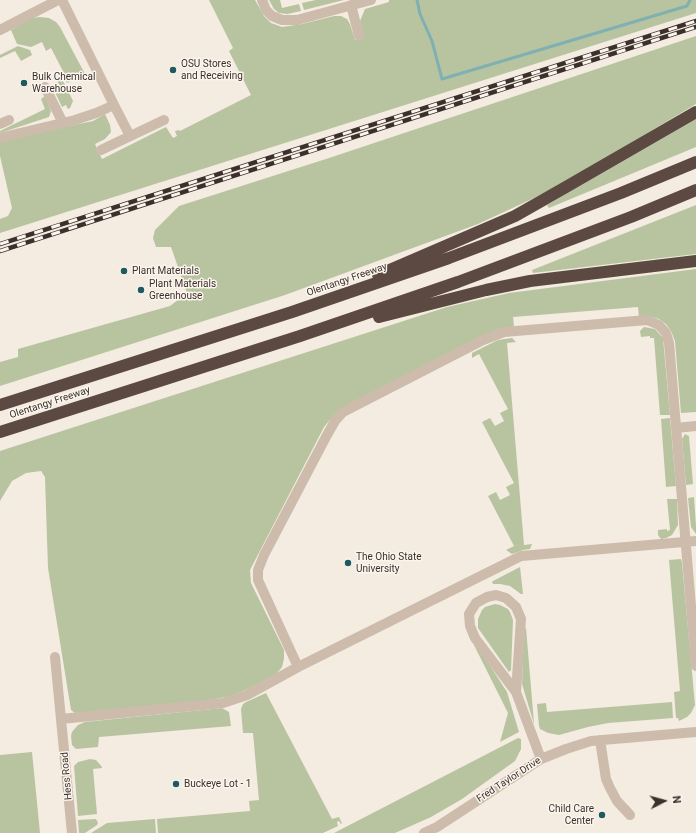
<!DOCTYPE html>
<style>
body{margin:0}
#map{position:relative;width:696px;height:833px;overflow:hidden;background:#f4ebe1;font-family:Roboto,sans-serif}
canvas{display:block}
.north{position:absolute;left:644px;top:781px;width:40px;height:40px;-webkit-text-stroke:3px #fbf5ee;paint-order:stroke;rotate:84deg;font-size:11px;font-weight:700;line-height:16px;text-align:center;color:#3b302b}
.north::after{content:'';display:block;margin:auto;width:14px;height:18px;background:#3b302b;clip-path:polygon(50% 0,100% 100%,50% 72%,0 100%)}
</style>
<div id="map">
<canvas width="696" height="833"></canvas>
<div class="north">N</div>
</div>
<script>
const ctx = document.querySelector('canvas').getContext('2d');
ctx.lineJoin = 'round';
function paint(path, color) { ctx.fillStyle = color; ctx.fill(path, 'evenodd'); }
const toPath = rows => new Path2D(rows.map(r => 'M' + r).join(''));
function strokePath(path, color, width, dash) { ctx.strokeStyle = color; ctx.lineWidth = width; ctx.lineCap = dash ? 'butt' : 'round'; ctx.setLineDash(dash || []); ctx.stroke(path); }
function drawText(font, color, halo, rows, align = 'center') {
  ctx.font = font + ' Roboto,sans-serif'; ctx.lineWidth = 3; ctx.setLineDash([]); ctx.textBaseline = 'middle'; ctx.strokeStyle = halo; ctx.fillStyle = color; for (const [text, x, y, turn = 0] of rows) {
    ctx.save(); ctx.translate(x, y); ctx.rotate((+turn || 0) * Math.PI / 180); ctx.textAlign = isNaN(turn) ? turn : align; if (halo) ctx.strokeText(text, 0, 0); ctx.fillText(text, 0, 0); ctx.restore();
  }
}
paint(toPath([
 [209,0,255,0,264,16,271,23,282,27,302,24,334,16,341,16,347,19,350,24,355,40,364,37,360,21,365,9,389,2,389,0,696,0,696,13,0,233,0,219,8,216,12,208,0,156,0,141,93,121,105,114,110,125,111,132,105,139,95,144,102,159,166,127,173,138,177,136,175,131,179,130,180,131,251,95,229,51,233,48],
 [269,0,280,0,282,8,299,4,301,11,287,14,279,13,274,9],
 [316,0,344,0,304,10,302,3],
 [40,17,49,18,56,22,60,27,85,74,67,83,63,76,65,75,51,48,46,51,42,42,31,47,17,44,11,30,32,18],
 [696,36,696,104,567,181,532,199,478,224,285,295,0,386,0,362,18,357,18,349,170,306,187,293,171,247,156,247,153,238,155,230,179,206,329,158],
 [18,46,30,50,32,55,21,61,15,51,0,58,0,55],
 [61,77,73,101,70,108,68,109,66,105,62,107,55,92,61,88,56,79],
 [45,96,51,111,49,117,0,133,0,131,45,109,41,99],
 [696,119,696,147,549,208,547,205],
 [696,205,696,254,533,273,532,270],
 [696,269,696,412,681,413,675,341,671,331,666,324,659,319,652,317,639,318,638,307,513,317,514,326,503,329,334,415,324,427,250,570,251,583,284,650,284,659,282,667,278,672,271,678,243,691,231,696,210,700,75,713,71,710,48,568,45,477,41,471,26,473,12,481,0,501,0,451,447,307,509,293],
 [644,327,655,329,663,338,670,415,660,415,654,338,650,338,650,336,641,337,640,331],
 [512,338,516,342,507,343,524,545,532,544,530,549,523,550,512,554,506,550,514,546,488,496,496,492,500,500,510,495,506,487,514,483,482,422,490,418,495,426,504,421,500,413,508,409,479,354,472,358,472,353,498,340],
 [670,418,676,486,666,487,661,419],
 [685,434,689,436,693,484,686,485,682,439],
 [694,497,696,526,696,534,691,527,688,498],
 [667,499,677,499,678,525,672,535,666,538,661,539,658,535,658,530,667,529,667,531,670,530],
 [681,559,682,563,695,705,691,713,687,717,679,721,678,718,676,718,674,692,680,691,669,560],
 [520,567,523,594,521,594,510,586,500,584,493,584,492,582,493,581],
 [495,604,500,605,508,609,510,612,513,620,511,670,509,672,478,628,478,619,482,610,485,607],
 [526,628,534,723,534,724,522,684,524,629],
 [476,644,507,692,519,732,500,742,508,713,474,645],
 [266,693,332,819,339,817,342,823,341,824,339,821,337,822,338,826,323,833,158,833,157,819,250,811,249,801,259,800,253,733,243,733,241,709,243,704,246,702],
 [672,702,673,718,608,723,588,727,559,735,548,733,540,729,539,726,537,704,546,703,547,712],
 [222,708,229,712,231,726,99,737,98,747,76,749,72,745,71,736,72,732,78,725,85,722],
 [518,738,521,739,521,749,515,761,462,799,431,817,395,833,334,833],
 [32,752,40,833,0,833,0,755],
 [90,759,96,760,102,767,102,768,93,769,97,814,78,816,74,766,78,762],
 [96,819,98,823,97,825,85,833,79,833,78,820],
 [155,819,156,833,91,833,107,823]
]), '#b8c4a0');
strokePath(toPath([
 [417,0,420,14,432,41,442,79,687,6,690,0]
]), '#7fb0b2', 3);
strokePath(toPath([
 [262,0,266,10,272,16,282,20,297,20,371,0],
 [351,5,359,36],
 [0,30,58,0],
 [45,87,63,123],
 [114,105,130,136],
 [0,124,9,120],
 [0,138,75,120,96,113,114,105,62,0],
 [101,150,164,120],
 [676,428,696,426],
 [55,657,72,833],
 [298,667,258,580,258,570,264,555,327,435,335,421,343,412,483,340,504,332,647,320,659,325,666,333,669,343,696,666],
 [516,692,521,619,516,607,506,598,496,595,487,597,476,603,469,614,470,626,475,638,516,692,541,759],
 [61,719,223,703,247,695,298,667,521,556,696,541],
 [600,740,606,779,610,788,617,801,630,815],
 [424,833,437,827,541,759,566,749,591,741,696,732]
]), '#cdbbac', 10);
strokePath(toPath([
 [378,275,515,216,566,187,696,112],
 [379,317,486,290,530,281,696,261],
 [0,405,292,312,449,258,621,193,696,162],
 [0,432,300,336,458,282,631,217,696,190]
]), '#5c4a42', 12);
const rail = toPath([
 [0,244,696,21],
 [0,251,696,27]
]);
strokePath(rail, '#3b302b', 4.5);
strokePath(rail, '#fbf5ee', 3, [9]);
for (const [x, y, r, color] of [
 [173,70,4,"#1f5a5e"],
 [24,83,4,"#1f5a5e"],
 [124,271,4,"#1f5a5e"],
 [141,290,4,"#1f5a5e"],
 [348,563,4,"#1f5a5e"],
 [176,784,4,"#1f5a5e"],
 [602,815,4,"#1f5a5e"]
]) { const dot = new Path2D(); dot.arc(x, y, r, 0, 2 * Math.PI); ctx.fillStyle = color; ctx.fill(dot); strokePath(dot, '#fbf5ee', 1.5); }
drawText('10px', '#3b302b', '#fbf5ee', [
 ["OSU Stores",181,64],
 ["and Receiving",181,76],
 ["Bulk Chemical",32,77],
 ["Warehouse",32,89],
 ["Plant Materials",132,271],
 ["Plant Materials",149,284],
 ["Greenhouse",149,296],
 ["The Ohio State",356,557],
 ["University",356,569],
 ["Buckeye Lot - 1",184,784],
 ["Child Care",594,809,"right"],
 ["Center",594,821,"right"]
], 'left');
drawText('10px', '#3b302b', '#fbf5ee', [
 ["Olentangy Freeway",347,280,-19],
 ["Olentangy Freeway",50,403,-18],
 ["Hess Road",67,776,-95],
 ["Fred Taylor Drive",509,780,-33]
]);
</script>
